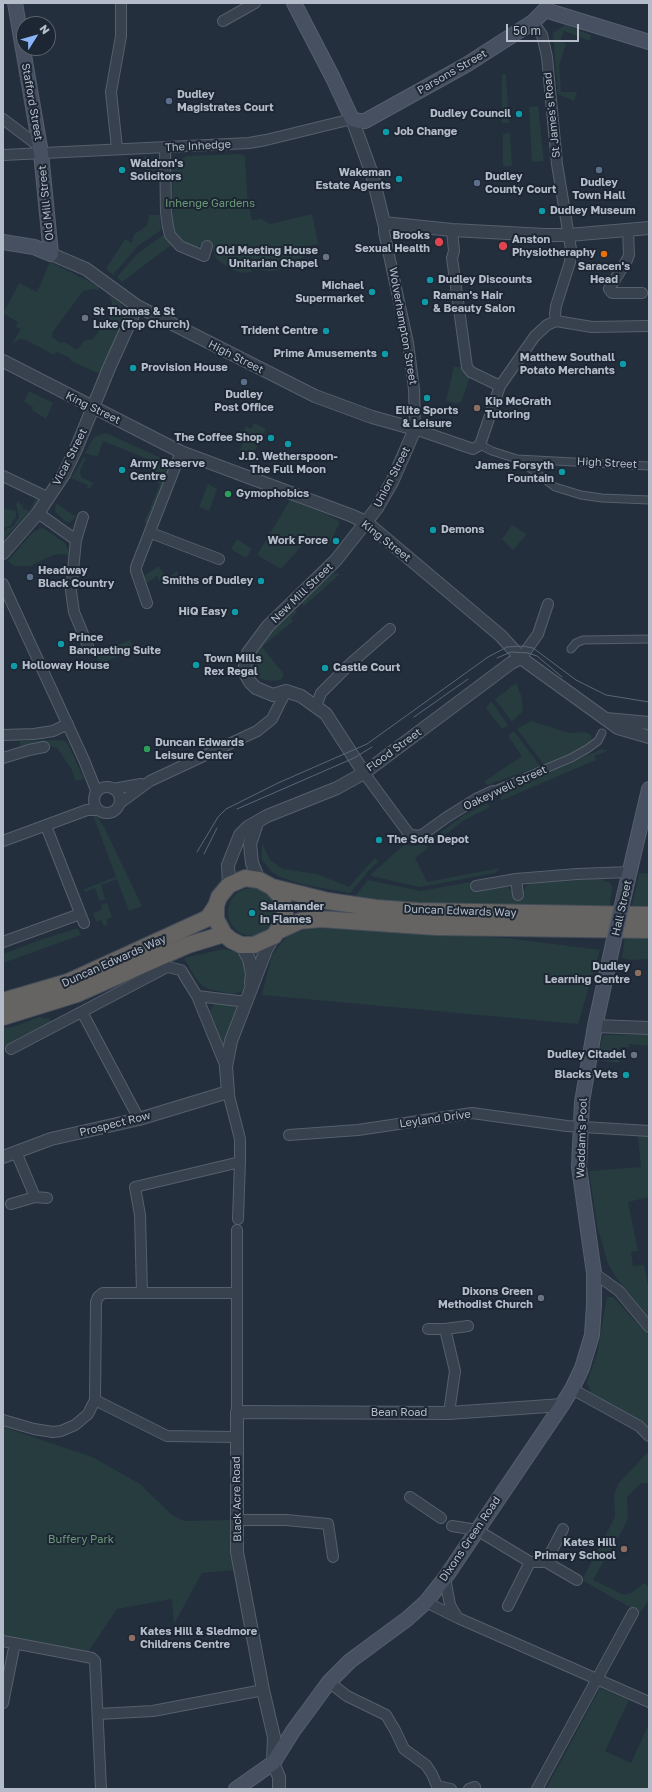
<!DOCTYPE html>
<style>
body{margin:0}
#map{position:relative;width:652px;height:1792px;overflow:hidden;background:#242f3e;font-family:"Golos Text",sans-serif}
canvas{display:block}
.frame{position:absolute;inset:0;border:4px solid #b4bcc9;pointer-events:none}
.north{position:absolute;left:16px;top:16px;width:40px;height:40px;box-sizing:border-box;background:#1d2633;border:1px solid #59626f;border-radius:50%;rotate:53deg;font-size:11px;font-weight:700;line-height:16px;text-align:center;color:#b4bcc9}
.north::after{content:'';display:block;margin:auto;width:14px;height:18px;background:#8ab4f8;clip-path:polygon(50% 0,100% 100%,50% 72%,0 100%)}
.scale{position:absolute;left:506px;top:24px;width:73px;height:18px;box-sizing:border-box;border:2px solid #b4bcc9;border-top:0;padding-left:5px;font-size:12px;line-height:14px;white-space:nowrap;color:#b4bcc9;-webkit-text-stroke:3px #1d2633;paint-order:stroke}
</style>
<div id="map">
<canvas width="652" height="1792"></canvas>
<div class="frame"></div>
<div class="north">N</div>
<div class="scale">50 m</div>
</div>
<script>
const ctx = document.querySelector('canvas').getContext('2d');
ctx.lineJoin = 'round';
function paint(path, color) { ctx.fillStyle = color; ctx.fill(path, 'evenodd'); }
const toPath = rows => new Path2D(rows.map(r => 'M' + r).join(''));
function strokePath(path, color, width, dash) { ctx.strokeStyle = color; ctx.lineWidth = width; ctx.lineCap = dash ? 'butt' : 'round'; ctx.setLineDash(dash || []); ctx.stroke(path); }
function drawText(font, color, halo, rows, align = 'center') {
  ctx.font = font + ' "Golos Text",sans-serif'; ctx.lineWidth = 4; ctx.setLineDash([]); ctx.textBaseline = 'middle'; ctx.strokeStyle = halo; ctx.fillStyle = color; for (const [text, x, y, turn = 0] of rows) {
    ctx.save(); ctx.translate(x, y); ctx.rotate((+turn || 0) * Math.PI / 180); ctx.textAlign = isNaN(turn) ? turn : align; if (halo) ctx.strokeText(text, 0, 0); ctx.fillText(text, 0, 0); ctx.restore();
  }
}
paint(toPath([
 [565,25,591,35,590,41,564,31,560,41,566,44,559,65,561,92,577,92,574,101,558,94,553,33],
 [506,74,509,123,502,123,502,75],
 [538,106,544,161,532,162,529,107],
 [510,133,512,166,503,166,503,134],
 [242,154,245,157,248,204,252,220,261,219,270,224,312,214,318,244,304,247,305,256,278,270,269,271,251,268,251,272,242,273,234,270,220,262,215,257,212,245,204,242,198,247,193,248,187,245,176,236,173,230,172,170,177,161,187,156],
 [144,156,154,159,159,170,146,171],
 [149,215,160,215,161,230,138,246,113,275,106,269,125,239,132,243,134,234,147,226],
 [163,235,171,245,122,282,117,277,136,255],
 [50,262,100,287,97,290,94,289,83,291,52,333,52,337,60,343,65,342,77,350,84,341,93,339,112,313,112,301,109,298,111,296,121,304,125,317,100,374,71,361,70,358,59,353,56,352,54,355,26,340,20,339,12,344,21,329,16,327,18,322,4,314,4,312,19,283,37,292],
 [454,367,463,367,465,374,470,377,461,402,456,403,446,401],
 [29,391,53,403,46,419,32,410,33,407,24,402],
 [254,423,266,429,253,454,240,450,244,439,240,437,246,426,251,429],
 [106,433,174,464,150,524,144,523,160,484,149,479,155,462,103,441,98,456,94,455,94,456,85,453,94,437],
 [84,457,86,458,80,471,81,477,93,483,90,488,86,489,88,485,71,478],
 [208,484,217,489,209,511,199,507],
 [36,497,37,501,29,512,3,540,3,531,13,526,19,517,16,504,18,501,21,505,24,504,22,508,29,511],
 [290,500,326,514,340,522,328,547,322,539,315,546,308,539,281,569,257,555],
 [56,503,76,517,69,523,65,521,55,512],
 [3,508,16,511,16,517,11,525,4,528],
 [512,525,527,534,513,550,502,539],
 [43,528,65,543,71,557,64,554,53,555,30,566,14,566,8,561,32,533,39,529],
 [237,539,252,549,246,558,231,549],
 [159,566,167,579,177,571,179,574,163,587,157,576,145,584,142,577],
 [334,573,340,574,304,606,301,602],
 [292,607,297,612,291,618,293,621,262,647,284,674,281,680,269,681,260,678,252,668,250,661,253,653,269,630],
 [130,640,133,648,101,665,93,650,102,652],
 [516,683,521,695,523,711,512,722,495,699],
 [491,701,508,725,502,729,486,708],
 [531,721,569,733,585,732,591,735,592,740,581,749,544,765,517,729],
 [514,731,540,766,487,785,485,781,522,756,508,736],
 [62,740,66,742,68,744,84,779,76,781,71,768,57,748,46,745,22,749,19,741],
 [602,749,607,751,594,756,596,760,500,801,502,794,505,791],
 [485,804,488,804,490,807,464,820,434,843,432,839,464,815],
 [93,815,96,815,104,827,142,906,129,911,117,879,101,885,105,899,100,901,95,888,85,892,84,889,116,877],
 [262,843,270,860,283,869,317,874,349,887,375,858,378,862,370,869,350,893,301,884,278,876,272,872,262,860],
 [424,844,428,848,415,858,427,882,500,868,495,873,420,887,371,876,371,874,404,845,415,846],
 [639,873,649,874,649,907,632,906],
 [598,878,610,883,612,887,610,906,525,907,382,901,355,896,368,880,420,891,471,882,472,891,505,886,512,891,515,900,522,899,523,891,528,884],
 '228 912a24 24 0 1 1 48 0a24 24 0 1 1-48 0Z',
 [107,903,112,917,106,920,108,925,104,926,101,920,96,922,93,913,102,910,101,905],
 [78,928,81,935,3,963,3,954,40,940],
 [313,928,506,938,600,950,578,1024,262,995,272,955,289,934],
 [625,937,649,937,649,959,631,960,622,958],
 [224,949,236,952,244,962,247,972,247,986,241,992,232,994,208,989,198,982,184,958],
 [221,1002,234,1006,238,1010,225,1047,219,1035,210,1011,214,1004],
 [39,1017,50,1019,51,1022,15,1040,3,1048,3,1028,13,1027],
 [603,1035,649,1035,649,1046,629,1044,629,1047,620,1047,619,1063,597,1060],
 [638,1137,649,1137,649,1197,628,1202,638,1251,631,1252,633,1266,644,1265,649,1291,649,1315,648,1316,617,1279,608,1264,597,1226,589,1171,641,1167],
 [607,1297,613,1297,649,1336,649,1427,592,1396,587,1382,597,1354],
 [3,1427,92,1457,140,1484,172,1515,184,1521,230,1520,235,1570,202,1573,174,1624,172,1599,117,1609,88,1652,3,1635],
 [647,1453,649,1453,649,1483,641,1483,627,1497,628,1517,624,1527,593,1580,624,1595,633,1592,644,1583,649,1588,649,1600,640,1613,582,1580,615,1517,614,1496,618,1484],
 [600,1688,629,1700,605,1751,631,1763,649,1724,649,1789,546,1789]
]), '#263c3f');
const pedestrian = toPath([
 [480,445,492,451,517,459,649,466],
 [518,459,555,487,581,495,602,498,649,500],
 [571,649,576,643,583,640,649,639],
 [493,791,571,758,587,749,598,741,602,733]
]);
const minor = toPath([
 [223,21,255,3],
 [533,22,542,35,547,57,557,164,571,249,570,262,556,306,555,314,556,321],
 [3,119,40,147],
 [117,148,111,92,121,36,121,3],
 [165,148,166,212,168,227,170,235,180,246,204,256,207,246],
 [3,155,249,143,266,140,352,119],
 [384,223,384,232,408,343,414,389,415,429,473,449,480,445,500,386,535,336,547,325,556,321,592,327,649,326],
 [452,230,454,251,452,258,467,367,471,372,500,386],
 [628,230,629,255,627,260,609,289,612,293,642,293],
 [3,476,49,498],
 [38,513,76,540],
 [83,517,76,540,71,591,74,612,88,646],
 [151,533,219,559],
 [3,584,84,760,96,790,95,795],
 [147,603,136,571,136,567,181,452],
 [521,658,538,634,548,604],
 [316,706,321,693,350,664,390,629],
 [3,735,34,734,53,731,68,724],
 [3,758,29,750,44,747],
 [364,773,409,834,417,836,422,835,447,817,476,799,493,791],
 '94 800a13 13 0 1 1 26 0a13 13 0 1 1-26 0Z',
 [113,789,141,784],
 [120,803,150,781,257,731,272,719,286,691],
 [46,826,84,923],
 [3,841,87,810,99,810],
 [516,879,518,895],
 [476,886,516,879,577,874,630,872],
 [3,942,80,914],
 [197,996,247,1002],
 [82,1012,139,1119],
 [11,1049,167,967,181,970,197,996,226,1067],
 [228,1092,240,1139,240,1162,238,1219],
 [289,1135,358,1130,472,1113,567,1126,649,1131],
 [16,1152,35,1197],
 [11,1204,35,1197,47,1198],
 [594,1273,619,1291,649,1327],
 [142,1293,140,1215,135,1187,240,1162],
 [428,1329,445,1329,468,1326],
 [445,1329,455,1371,449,1413],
 [572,1389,639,1426,649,1436],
 [95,1400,167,1436,236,1437],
 [237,1412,237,1230],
 [3,1420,34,1429,53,1432,61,1431,75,1425,88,1414,95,1400,96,1302,98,1297,103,1293,236,1293],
 [410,1497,441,1518],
 [236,1520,286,1520,328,1524,333,1557],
 [452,1526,477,1530,530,1562,546,1562,577,1580],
 [546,1562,563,1529],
 [445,1578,450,1605,457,1617],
 [426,1602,458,1618,649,1702],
 [508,1606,530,1562],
 [3,1641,92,1658,95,1661,101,1789],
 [329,1682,347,1696,386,1715,395,1730,404,1749,426,1765,432,1774,437,1786,451,1789],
 [3,1703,15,1643],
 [98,1714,153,1711,263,1690],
 [469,1789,475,1787],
 [537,1789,633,1613]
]);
const tertiary = toPath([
 [352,119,372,174,384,223,452,230,545,235,569,235,649,228],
 [51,254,86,269,137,306,315,396,372,417,415,429,392,482,377,508,336,560,268,626,248,653,245,666,246,675,250,682,256,688,273,695,286,691,301,696,326,714,364,773],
 [3,361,181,452,350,515,366,522,501,636,521,658,618,728,649,737],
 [3,553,38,513,64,474,76,449,109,368,137,306],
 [606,719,649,723],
 [257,823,250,844,252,863,259,880],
 [229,885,228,865,240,835,248,827,267,816,337,788,364,773,511,663,521,658],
 [241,945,249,959,252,974,251,983],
 [595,1026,649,1028],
 [3,1157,51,1139,139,1119,228,1092,226,1067,231,1041,266,950,274,936],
 [279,1789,279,1777,273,1763,274,1737,263,1690,237,1552,237,1412,449,1413,562,1405]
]);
const secondary = toPath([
 [294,3,333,78,352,119,359,121,365,121,466,65,533,22,545,10,649,42],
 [3,242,34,247,51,254,41,153,15,3],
 [624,896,649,789],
 [236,1789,273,1763,293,1731,310,1708,329,1682,350,1661,407,1619,426,1602,445,1578,562,1405,572,1389,582,1368,592,1335,594,1305,594,1273,579,1167,582,1102,595,1026,613,944]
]);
const trunk = toPath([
 [245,878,259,880,272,887,281,897,285,908,285,918,274,936,254,945,241,945,231,940,224,934,216,919,216,906,219,897,229,885,245,878],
 [272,887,328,901,376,908,418,911,649,915],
 [278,931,300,921,320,919,436,927,649,930],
 [3,1001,68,982,208,918,216,906],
 [3,1017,77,994,188,945,224,934]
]);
strokePath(pedestrian, '#565f6c', 9);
strokePath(minor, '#565f6c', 12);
strokePath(tertiary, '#565f6c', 14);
strokePath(secondary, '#565f6c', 16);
strokePath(trunk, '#434c59', 18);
strokePath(pedestrian, '#38414e', 7);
strokePath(minor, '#38414e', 10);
strokePath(tertiary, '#38414e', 12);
strokePath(secondary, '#465061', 14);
strokePath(trunk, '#656462', 16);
strokePath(toPath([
 [497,658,511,652,528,653,537,656,562,677],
 [414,717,468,679],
 [237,809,354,758,372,747],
 [197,852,218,817,226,809,278,783,367,744,488,657,507,647,522,646,533,648,576,680,606,695,649,702],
 [204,854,217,828]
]), '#5a6575', 1);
const secondaryBridge = toPath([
 [613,944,624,896]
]);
strokePath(secondaryBridge, '#565f6c', 16, []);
strokePath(secondaryBridge, '#465061', 14);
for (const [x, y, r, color] of [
 [169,101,4,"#5c6f8a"],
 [519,114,4,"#0f9aa8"],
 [386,132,4,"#0f9aa8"],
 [122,170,4,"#0f9aa8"],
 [599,170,4,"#5c6f8a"],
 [399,179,4,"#0f9aa8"],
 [477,183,4,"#5c6f8a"],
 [542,211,4,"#0f9aa8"],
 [439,242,5,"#e0444e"],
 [503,246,5,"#e0444e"],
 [604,254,4,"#e8710a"],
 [326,257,4,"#6b7280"],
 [430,280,4,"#0f9aa8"],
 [372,292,4,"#0f9aa8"],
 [425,302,4,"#0f9aa8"],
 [85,318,4,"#6b7280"],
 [326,331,4,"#0f9aa8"],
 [385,354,4,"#0f9aa8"],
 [623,364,4,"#0f9aa8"],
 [133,368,4,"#0f9aa8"],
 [244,382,4,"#5c6f8a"],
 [427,398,4,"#0f9aa8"],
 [477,408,4,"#8d6e63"],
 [271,438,4,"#0f9aa8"],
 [288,444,4,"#0f9aa8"],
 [122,470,4,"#0f9aa8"],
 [562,472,4,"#0f9aa8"],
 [228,494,4,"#2e9e5b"],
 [433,530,4,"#0f9aa8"],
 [336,541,4,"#0f9aa8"],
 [30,577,4,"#5c6f8a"],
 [261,581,4,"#0f9aa8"],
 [235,612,4,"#0f9aa8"],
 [61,644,4,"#0f9aa8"],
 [196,665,4,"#0f9aa8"],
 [14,666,4,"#0f9aa8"],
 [325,668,4,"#0f9aa8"],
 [147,749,4,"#2e9e5b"],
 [379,840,4,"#0f9aa8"],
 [252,913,4,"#0f9aa8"],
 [638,973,4,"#8d6e63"],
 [634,1055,4,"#6b7280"],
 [626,1075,4,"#0f9aa8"],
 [541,1298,4,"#6b7280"],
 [624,1549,4,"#8d6e63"],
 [132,1638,4,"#8d6e63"]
]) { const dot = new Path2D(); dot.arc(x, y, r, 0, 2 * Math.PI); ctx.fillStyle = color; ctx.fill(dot); strokePath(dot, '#1d2633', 1.5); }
drawText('11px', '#b4bcc9', '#1d2633', [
 ["Parsons Street",452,72,-30],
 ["Stafford Street",32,102,80],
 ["St James's Road",552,115,-96],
 ["The Inhedge",198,146,-3],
 ["Old Mill Street",46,203,-96],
 ["Wolverhampton Street",403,326,80],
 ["High Street",236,357,27],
 ["King Street",93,408,26],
 ["Vicar Street",70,457,-63],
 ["High Street",607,463,3],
 ["Union Street",392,477,-63],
 ["King Street",386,541,38],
 ["New Mill Street",302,593,-44],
 ["Flood Street",394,750,-36],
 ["Oakeywell Street",505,788,-25],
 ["Hall Street",622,908,-77],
 ["Duncan Edwards Way",460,911,2],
 ["Duncan Edwards Way",114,961,-24],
 ["Leyland Drive",435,1119,-8],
 ["Prospect Row",115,1124,-14],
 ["Waddam's Pool",582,1138,-88],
 ["Bean Road",399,1413],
 ["Black Acre Road",237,1499,-91],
 ["Dixons Green Road",470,1539,-56]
]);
drawText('bold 11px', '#b4bcc9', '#1d2633', [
 ["Dudley",177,95],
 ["Magistrates Court",177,108],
 ["Dudley Council",511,114,"right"],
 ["Job Change",394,132],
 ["Waldron's",130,164],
 ["Solicitors",130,177],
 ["Wakeman",391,173,"right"],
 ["Estate Agents",391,186,"right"],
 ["Dudley",485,177],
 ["County Court",485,190],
 ["Dudley",599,183,"center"],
 ["Town Hall",599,196,"center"],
 ["Dudley Museum",550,211],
 ["Brooks",430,236,"right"],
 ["Sexual Health",430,249,"right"],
 ["Anston",512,240],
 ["Physiotheraphy",512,253],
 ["Old Meeting House",318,251,"right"],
 ["Unitarian Chapel",318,264,"right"],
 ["Saracen's",604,267,"center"],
 ["Head",604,280,"center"],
 ["Dudley Discounts",438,280],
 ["Michael",364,286,"right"],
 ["Supermarket",364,299,"right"],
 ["Raman's Hair",433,296],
 ["& Beauty Salon",433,309],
 ["St Thomas & St",93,312],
 ["Luke (Top Church)",93,325],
 ["Trident Centre",318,331,"right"],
 ["Prime Amusements",377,354,"right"],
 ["Matthew Southall",615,358,"right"],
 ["Potato Merchants",615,371,"right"],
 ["Provision House",141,368],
 ["Dudley",244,395,"center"],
 ["Post Office",244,408,"center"],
 ["Kip McGrath",485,402],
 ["Tutoring",485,415],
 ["Elite Sports",427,411,"center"],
 ["& Leisure",427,424,"center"],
 ["The Coffee Shop",263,438,"right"],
 ["J.D. Wetherspoon-",288,457,"center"],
 ["The Full Moon",288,470,"center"],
 ["Army Reserve",130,464],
 ["Centre",130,477],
 ["James Forsyth",554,466,"right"],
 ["Fountain",554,479,"right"],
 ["Gymophobics",236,494],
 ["Demons",441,530],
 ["Work Force",328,541,"right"],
 ["Headway",38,571],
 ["Black Country",38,584],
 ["Smiths of Dudley",253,581,"right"],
 ["HiQ Easy",227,612,"right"],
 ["Prince",69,638],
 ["Banqueting Suite",69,651],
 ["Town Mills",204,659],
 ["Rex Regal",204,672],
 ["Holloway House",22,666],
 ["Castle Court",333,668],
 ["Duncan Edwards",155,743],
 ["Leisure Center",155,756],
 ["The Sofa Depot",387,840],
 ["Salamander",260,907],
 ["in Flames",260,920],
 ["Dudley",630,967,"right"],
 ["Learning Centre",630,980,"right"],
 ["Dudley Citadel",626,1055,"right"],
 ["Blacks Vets",618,1075,"right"],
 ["Dixons Green",533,1292,"right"],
 ["Methodist Church",533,1305,"right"],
 ["Kates Hill",616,1543,"right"],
 ["Primary School",616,1556,"right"],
 ["Kates Hill & Sledmore",140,1632],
 ["Childrens Centre",140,1645]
], 'left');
drawText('11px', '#6b9a76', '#1d2633', [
 ["Inhenge Gardens",210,204],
 ["Buffery Park",81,1540]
]);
</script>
